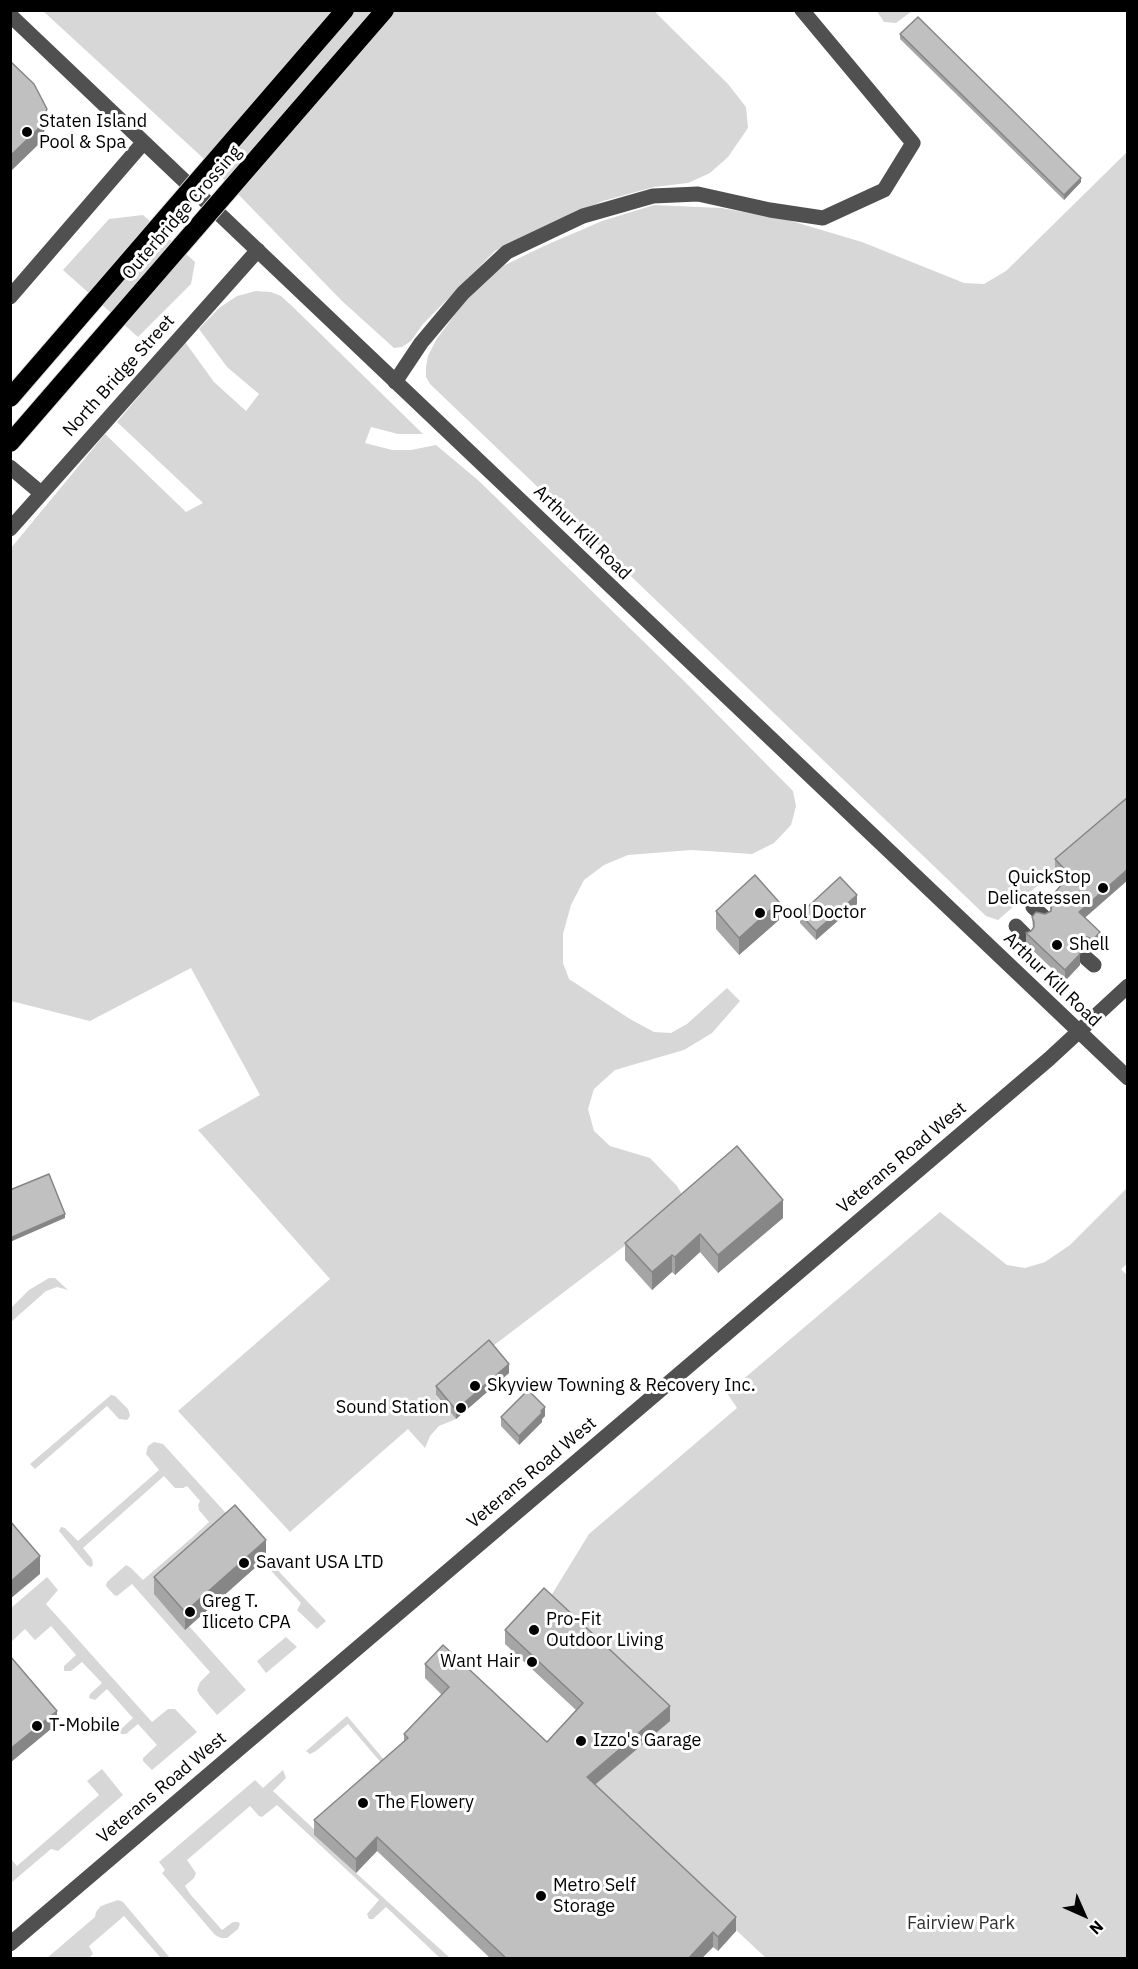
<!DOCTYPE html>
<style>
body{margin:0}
#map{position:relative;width:1138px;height:1969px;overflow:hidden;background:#fff;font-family:"IBM Plex Sans",sans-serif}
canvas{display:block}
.frame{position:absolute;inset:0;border:12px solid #000;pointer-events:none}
.north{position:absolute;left:1054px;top:1885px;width:60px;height:60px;-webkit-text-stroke:4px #fff;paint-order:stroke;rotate:135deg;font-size:16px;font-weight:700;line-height:24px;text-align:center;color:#000}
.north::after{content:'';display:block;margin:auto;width:21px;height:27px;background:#000;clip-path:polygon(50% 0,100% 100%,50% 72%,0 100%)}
</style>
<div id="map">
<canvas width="1138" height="1969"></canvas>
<div class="frame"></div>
<div class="north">N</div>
</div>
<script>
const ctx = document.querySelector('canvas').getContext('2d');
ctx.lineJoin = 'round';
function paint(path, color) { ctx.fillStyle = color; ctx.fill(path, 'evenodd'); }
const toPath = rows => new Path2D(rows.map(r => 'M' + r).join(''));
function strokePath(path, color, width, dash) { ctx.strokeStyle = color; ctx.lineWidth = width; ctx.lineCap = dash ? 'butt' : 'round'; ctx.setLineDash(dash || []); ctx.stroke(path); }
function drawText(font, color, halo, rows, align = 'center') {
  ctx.font = font + ' "IBM Plex Sans",sans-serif'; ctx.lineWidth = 6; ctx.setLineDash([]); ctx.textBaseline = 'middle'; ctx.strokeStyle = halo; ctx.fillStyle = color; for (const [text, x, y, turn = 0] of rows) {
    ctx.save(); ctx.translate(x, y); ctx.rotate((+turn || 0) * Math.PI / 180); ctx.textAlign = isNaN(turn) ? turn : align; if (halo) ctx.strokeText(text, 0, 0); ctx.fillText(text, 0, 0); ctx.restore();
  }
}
paint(toPath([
 [876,10,912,10,912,11,896,23,884,22],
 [43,11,655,11,657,14,728,84,746,107,748,128,728,157,710,173,688,183,654,187,603,201,545,226,495,251,423,324,411,341,402,347,394,348,342,301,203,158],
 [1127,152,1127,808,998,920,986,916,430,384,426,377,426,367,428,356,436,340,471,293,503,266,544,246,602,221,654,205,721,208,788,220,862,242,964,283,984,284,1006,271],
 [143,215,195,262,191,284,138,337,63,270,109,219],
 [256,291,271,292,281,296,292,306,423,434,398,434,371,427,365,443,392,450,411,450,436,445,479,481,685,682,793,791,796,806,791,825,774,843,752,854,691,850,628,855,604,865,584,880,571,905,563,934,563,963,569,979,630,1019,654,1032,671,1033,687,1024,727,988,740,1001,712,1033,684,1050,615,1070,594,1089,588,1109,594,1131,610,1146,650,1158,677,1186,685,1200,489,1349,436,1396,456,1419,439,1426,430,1436,425,1448,408,1429,290,1532,178,1411,330,1279,198,1130,260,1095,191,968,90,1021,11,1001,11,548,105,434,186,512,203,503,117,422,185,342,214,382,246,411,259,394,227,367,199,329,219,308,237,296],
 [1127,1188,1127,1264,1121,1269,1128,1276,1127,1958,766,1958,587,1791,669,1720,546,1604,589,1534,737,1408,727,1393,940,1212,1007,1265,1025,1268,1045,1262,1070,1245],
 [49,1278,55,1278,68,1290,57,1287,46,1291,11,1322,11,1308,29,1290],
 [111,1395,115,1396,128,1409,130,1416,127,1420,119,1419,107,1406,35,1469,30,1464],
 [154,1442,163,1444,235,1523,185,1629,189,1626,246,1690,217,1715,199,1694,197,1690,200,1682,210,1672,132,1584,117,1596,114,1595,106,1586,107,1582,126,1565,131,1568,143,1580,195,1535,209,1522,199,1510,198,1505,200,1501,187,1486,183,1488,175,1488,164,1476,83,1548,92,1559,93,1565,91,1567,87,1565,59,1531,61,1527,65,1528,78,1541,159,1470,146,1454,148,1446],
 [266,1558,326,1621,317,1629,297,1610,301,1603,262,1561],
 [47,1577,58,1590,46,1604,152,1722,168,1709,175,1709,197,1732,152,1770,143,1761,143,1758,157,1745,138,1724,126,1734,121,1734,120,1730,133,1718,107,1689,95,1700,89,1698,90,1694,102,1683,82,1662,71,1671,64,1671,64,1666,76,1655,51,1626,35,1640,25,1629,11,1642,11,1608],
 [286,1637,297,1647,266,1673,257,1661],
 [347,1716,386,1762,383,1765,348,1724,316,1751,310,1754,306,1751],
 [102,1769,123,1795,58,1851,51,1849,11,1883,11,1859,17,1866,99,1795,87,1781],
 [283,1770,286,1778,273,1791,317,1832,314,1835,450,1958,440,1958,386,1907,373,1919,369,1919,367,1914,379,1900,277,1805,262,1817,259,1816,250,1806,187,1860,196,1873,194,1878,185,1886,190,1894,222,1930,233,1922,238,1922,240,1924,238,1929,227,1938,221,1938,215,1935,162,1873,165,1870,159,1862,255,1780,263,1788],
 [118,1900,123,1902,170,1958,161,1958,124,1916,89,1946,93,1954,89,1958,47,1958,95,1917,96,1912,101,1906]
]), '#d7d7d7');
strokePath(toPath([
 [10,15,1128,1078],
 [10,297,143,143],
 [395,382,421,343,463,293,507,252,583,216,653,196,698,194,770,210,823,218,884,190,913,143,802,10],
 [10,467,41,493],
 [10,529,258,250],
 [1033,907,1043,916],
 [1016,926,1025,935],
 [1086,958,1094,965],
 [10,1944,1049,1059,1128,986]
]), '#505050', 15);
const highwayBridge = toPath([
 [10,398,345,10],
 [10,443,385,10]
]);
strokePath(highwayBridge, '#dbdbdb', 20, []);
strokePath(highwayBridge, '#000', 18);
paint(toPath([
 [900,34,1081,182,1064,200,900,39],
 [1128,797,1085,918,1100,943,1093,951,1087,948,1079,951,1080,965,1065,981,1026,944,1026,933,1031,931,1033,929,1032,917,1045,914,1051,911,1050,909,1050,898,1065,881,1055,870,1055,859],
 [857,904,816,940,800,923,800,914],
 [716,911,779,920,739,955,716,929],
 [783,1218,718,1273,700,1252,675,1275,672,1272,652,1290,625,1260,625,1243],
 [509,1373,456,1419,436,1395,436,1386],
 [545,1416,542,1419,542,1422,519,1445,501,1426,501,1417],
 [266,1558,185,1630,154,1594,154,1577],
 [505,1630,670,1721,595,1785,736,1931,718,1951,713,1947,701,1959,491,1959,377,1851,356,1873,314,1835,314,1820,404,1741,404,1734,442,1695,425,1678,425,1664,547,1742,576,1710,505,1644]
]), '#a5a5a5');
paint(toPath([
 [47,109,47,124,39,144,10,172,10,156],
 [1081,178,1081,182,1064,200,1064,195],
 [1128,869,1128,880,1079,923,1079,912],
 [857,895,857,904,816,940,816,931],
 [779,902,779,920,739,955,739,938],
 [1100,932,1100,943,1093,951,1093,940],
 [1087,937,1087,948,1079,951,1076,957,1076,946,1079,940],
 [1080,954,1080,965,1065,981,1065,970],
 [783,1200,783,1218,718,1273,718,1255],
 [65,1214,65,1218,10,1242,10,1238],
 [700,1234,700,1252,675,1275,675,1257],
 [672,1255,672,1272,652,1290,652,1272],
 [509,1364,509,1373,456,1419,456,1410],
 [545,1407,545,1416,542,1419,542,1422,519,1445,519,1436],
 [266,1540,266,1558,185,1630,185,1612],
 [40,1556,40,1574,10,1599,10,1582],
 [670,1706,670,1721,587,1791,587,1777],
 [57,1711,57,1724,10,1763,10,1749],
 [377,1837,377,1851,356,1873,356,1859],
 [736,1917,736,1931,718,1951,718,1937],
 [713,1932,713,1947,701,1959,688,1959]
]), '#868686');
const building = toPath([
 [918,17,1081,178,1064,195,900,34,918,17],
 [10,61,34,84,47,109,39,128,10,156,10,61],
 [1128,797,1128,869,1079,912,1100,932,1093,940,1087,937,1079,940,1076,946,1080,954,1065,970,1026,933,1031,931,1034,927,1034,922,1032,917,1036,912,1045,914,1051,911,1052,902,1050,898,1070,875,1055,859,1128,797],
 [755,875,779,902,739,938,716,911,755,875],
 [840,877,857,895,816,931,800,914,840,877],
 [737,1146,783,1200,718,1255,700,1234,675,1257,672,1255,652,1272,625,1243,737,1146],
 [49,1174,65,1214,10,1238,10,1190,49,1174],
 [489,1340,509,1364,456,1410,436,1386,489,1340],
 [528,1390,545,1407,541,1411,542,1413,519,1436,501,1417,528,1390],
 [235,1505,266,1540,185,1612,154,1577,235,1505],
 [10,1521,40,1556,10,1582,10,1521],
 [544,1588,670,1706,587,1777,736,1917,718,1937,713,1932,688,1959,507,1959,377,1837,356,1859,314,1820,408,1738,404,1734,449,1687,425,1664,443,1645,547,1742,583,1703,505,1630,544,1588],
 [10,1656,57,1711,10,1749,10,1656]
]);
paint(building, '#c0c0c0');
strokePath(building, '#868686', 1.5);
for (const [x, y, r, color] of [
 [27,132,6,"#000"],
 [1103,888,6,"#000"],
 [760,913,6,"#000"],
 [1057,945,6,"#000"],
 [475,1386,6,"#000"],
 [461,1408,6,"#000"],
 [244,1563,6,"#000"],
 [190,1612,6,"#000"],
 [534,1630,6,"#000"],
 [532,1662,6,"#000"],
 [37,1726,6,"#000"],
 [581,1741,6,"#000"],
 [363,1803,6,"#000"],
 [541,1896,6,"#000"]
]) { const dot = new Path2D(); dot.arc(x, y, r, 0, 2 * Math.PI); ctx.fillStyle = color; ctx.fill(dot); strokePath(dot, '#fff', 2); }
drawText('18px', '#000', '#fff', [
 ["Staten Island",39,122],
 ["Pool & Spa",39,143],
 ["QuickStop",1091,878,"right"],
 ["Delicatessen",1091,899,"right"],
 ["Pool Doctor",772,913],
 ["Shell",1069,945],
 ["Skyview Towning & Recovery Inc.",487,1386],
 ["Sound Station",449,1408,"right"],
 ["Savant USA LTD",256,1563],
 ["Greg T.",202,1602],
 ["Iliceto CPA",202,1623],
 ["Pro-Fit",546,1620],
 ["Outdoor Living",546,1641],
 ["Want Hair",520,1662,"right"],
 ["T-Mobile",49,1726],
 ["Izzo's Garage",593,1741],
 ["The Flowery",375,1803],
 ["Metro Self",553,1886],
 ["Storage",553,1907]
], 'left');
drawText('18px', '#000', '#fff', [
 ["Outerbridge Crossing",182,213,-49],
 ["North Bridge Street",119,376,-48],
 ["Arthur Kill Road",582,533,44],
 ["Arthur Kill Road",1052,980,44],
 ["Veterans Road West",902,1158,-40],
 ["Veterans Road West",532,1473,-40],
 ["Veterans Road West",162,1788,-40]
]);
drawText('18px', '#2e2e2e', '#fff', [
 ["Fairview Park",961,1924]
]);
</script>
